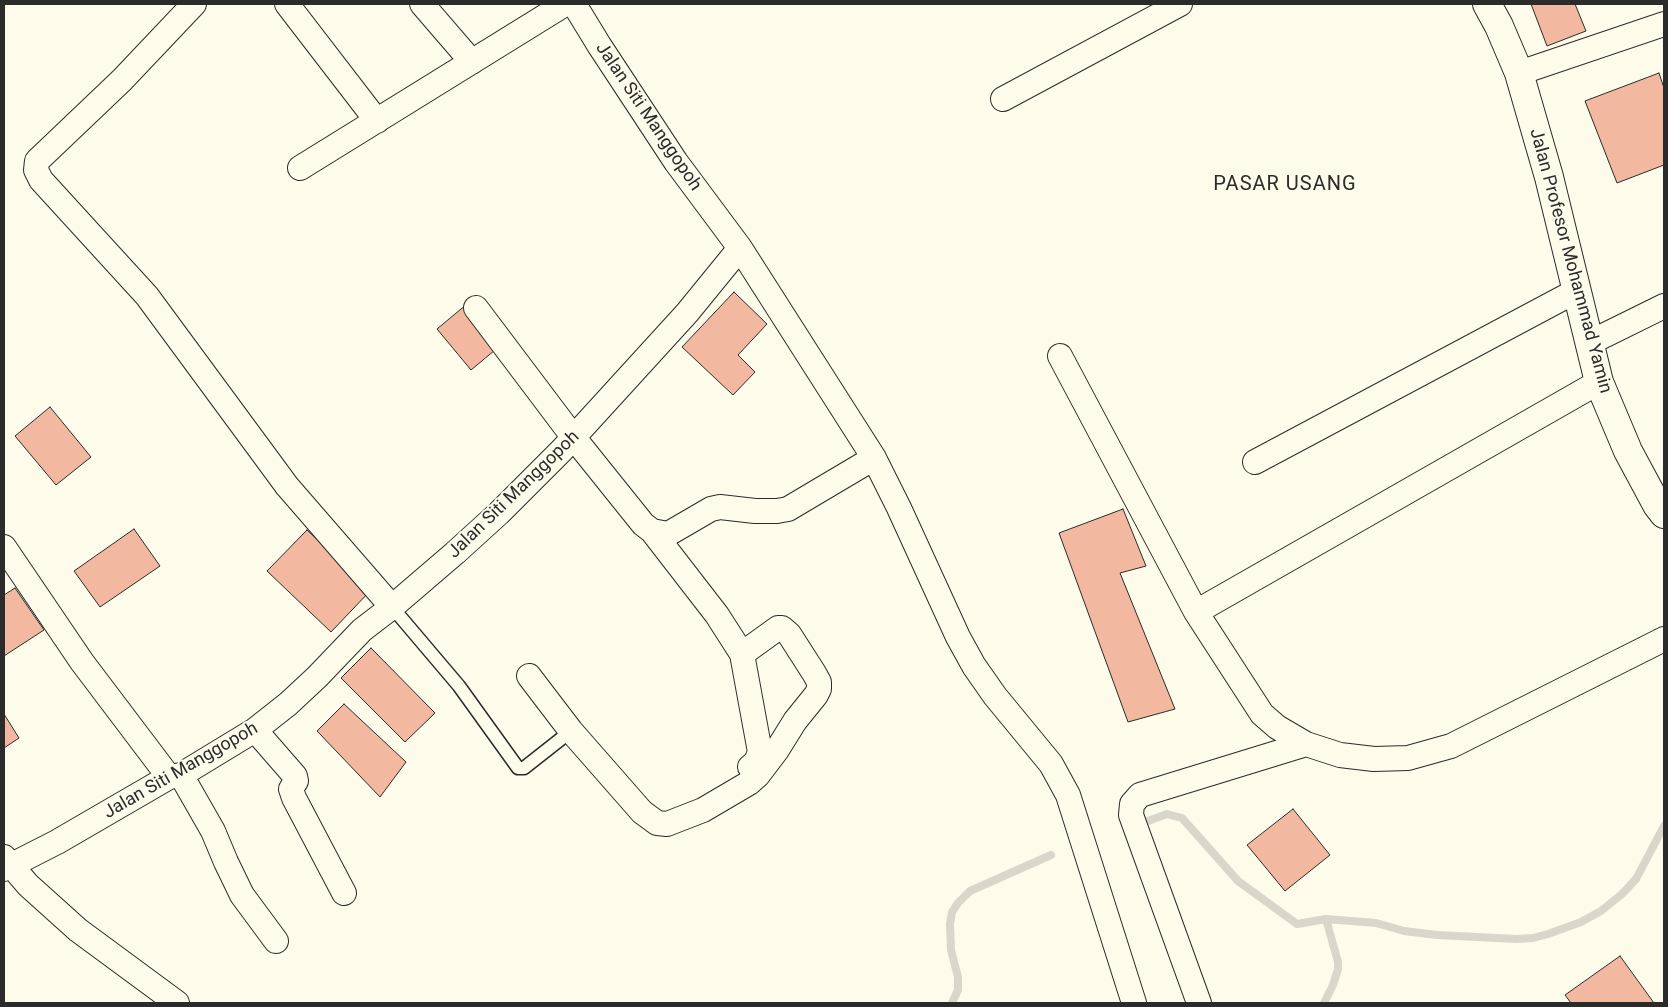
<!DOCTYPE html>
<style>
body{margin:0}
#map{position:relative;width:1668px;height:1007px;overflow:hidden;background:#fdfbea;font-family:Roboto,sans-serif}
canvas{display:block}
.frame{position:absolute;inset:0;border:5px solid #2b2b2b;pointer-events:none}
</style>
<div id="map">
<canvas width="1668" height="1007"></canvas>
<div class="frame"></div>
</div>
<script>
const ctx = document.querySelector('canvas').getContext('2d');
ctx.lineJoin = 'round';
const toPath = rows => new Path2D(rows.map(r => 'M' + r).join(''));
function strokePath(path, color, width, dash) { ctx.strokeStyle = color; ctx.lineWidth = width; ctx.lineCap = dash ? 'butt' : 'round'; ctx.setLineDash(dash || []); ctx.stroke(path); }
function paint(path, color) { ctx.fillStyle = color; ctx.fill(path, 'evenodd'); }
function drawText(font, color, halo, rows, align = 'center') {
  ctx.font = font + ' Roboto,sans-serif'; ctx.lineWidth = 4; ctx.setLineDash([]); ctx.textBaseline = 'middle'; ctx.strokeStyle = halo; ctx.fillStyle = color; for (const [text, x, y, turn = 0] of rows) {
    ctx.save(); ctx.translate(x, y); ctx.rotate((+turn || 0) * Math.PI / 180); ctx.textAlign = isNaN(turn) ? turn : align; if (halo) ctx.strokeText(text, 0, 0); ctx.fillText(text, 0, 0); ctx.restore();
  }
}
strokePath(toPath([
 [1137,825,1167,814,1182,818,1238,881,1297,924,1326,919,1376,923,1404,931,1437,935,1517,939,1533,938,1548,934,1581,922,1601,911,1622,894,1636,879,1664,826],
 [952,1003,958,990,958,977,951,950,950,924,952,912,958,903,970,891,1051,855],
 [1324,1003,1333,985,1338,969,1338,962,1326,919]
]), '#d8d7c9', 8);
const building = toPath([
 [1531,4,1575,4,1586,31,1547,46,1531,4],
 [1659,73,1664,88,1664,165,1617,183,1585,101,1659,73],
 [734,292,767,324,738,355,755,372,733,395,682,347,734,292],
 [467,304,501,345,471,370,437,329,467,304],
 [50,407,91,457,56,485,15,436,50,407],
 [1123,509,1146,566,1120,573,1175,709,1128,722,1059,533,1123,509],
 [134,529,160,566,100,607,74,571,134,529],
 [307,530,371,590,331,632,267,571,307,530],
 [15,588,44,630,4,656,4,595,15,588],
 [371,648,435,713,405,742,341,678,371,648],
 [344,704,406,762,380,797,317,731,344,704],
 [4,714,19,738,4,748,4,714],
 [1293,809,1330,855,1285,891,1247,845,1293,809],
 [1620,956,1654,1003,1571,1003,1565,995,1620,956]
]);
paint(building, '#f2b8a0');
strokePath(building, '#2b2b2b', 1);
const service = toPath([
 [392,607,459,686,518,768,524,768,571,731]
]);
const minor = toPath([
 [194,4,122,80,37,161,36,170,41,180,147,296,287,486,392,607],
 [287,4,377,121],
 [422,4,472,62],
 [574,4,599,45,676,162,740,248,874,458,899,508,958,637,974,666,995,696,1051,764,1068,795,1134,1003],
 [1519,73,1664,24],
 [1003,99,1180,4],
 [300,168,565,4],
 [476,308,574,438,643,524,652,531,668,534,711,509,720,507,755,511,777,511,788,509,874,458],
 [1589,343,1664,306],
 [1060,356,1196,612,1262,714,1277,727,1306,744,1340,755,1374,759,1408,758,1451,746,1664,639],
 [1255,462,1576,291],
 [4,547,82,662,169,777],
 [1196,612,1599,382],
 [742,654,760,752,756,762,750,767],
 [529,676,571,731,642,812,657,823,667,824,703,810,749,783,758,775,777,750,795,721,816,695,819,689,819,682,814,673,789,634,782,628,778,628,742,654,717,615,652,531],
 [255,730,295,776,296,781,291,789,294,798,344,893],
 [181,775,213,831,226,862,242,895,276,941],
 [4,857,28,885,78,930,177,1003],
 [4,869,57,842,169,777,181,775,255,730,288,704,317,677,362,630,392,607,455,553,499,513,562,450,687,313,740,248],
 [1199,1003,1131,815,1132,804,1140,795,1306,744]
]);
const trunk = toPath([
 [1487,4,1499,26,1519,73,1549,177,1599,382,1628,451,1657,505,1664,514]
]);
strokePath(service, '#2b2b2b', 15);
strokePath(minor, '#2b2b2b', 26);
strokePath(trunk, '#2b2b2b', 30);
strokePath(service, '#fdfbea', 12);
strokePath(minor, '#fdfbea', 24);
strokePath(trunk, '#fdfbea', 28);
drawText('18px', '#2b2b2b', '#fdfbea', [
 ["Jalan Siti Manggopoh",648,117,56],
 ["Jalan Profesor Mohammad Yamin",1570,261,75],
 ["Jalan Siti Manggopoh",514,495,-44],
 ["Jalan Siti Manggopoh",181,771,-30]
]);
ctx.letterSpacing = '1px';
drawText('20px', '#2b2b2b', '#fdfbea', [
 ["PASAR USANG",1285,185]
]);
ctx.letterSpacing = '0px';
</script>
